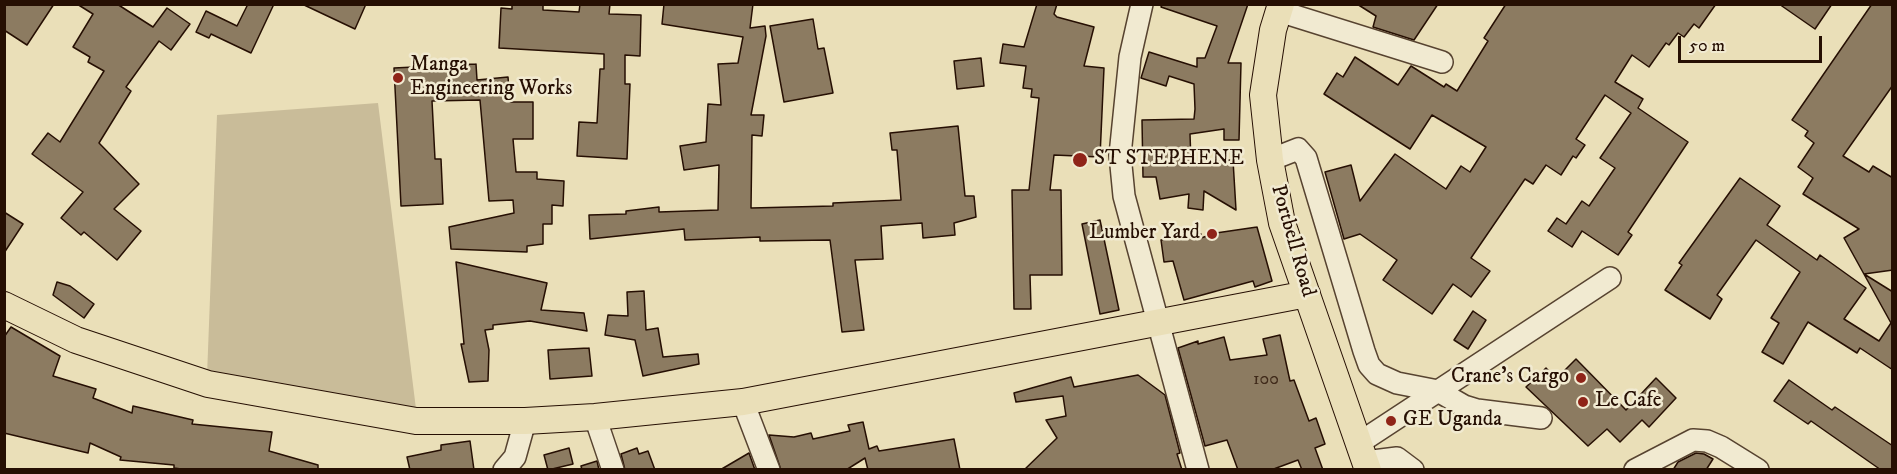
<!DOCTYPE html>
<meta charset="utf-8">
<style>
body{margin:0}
#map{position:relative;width:1897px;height:474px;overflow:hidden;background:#eadfb8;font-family:"IM FELL DW Pica",serif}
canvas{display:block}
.frame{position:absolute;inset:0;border:6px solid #260f03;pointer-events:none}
.scale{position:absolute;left:1678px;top:36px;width:144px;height:27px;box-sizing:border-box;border:3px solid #260f03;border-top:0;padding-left:8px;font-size:18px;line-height:21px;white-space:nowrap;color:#260f03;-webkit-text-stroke:4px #f1ead1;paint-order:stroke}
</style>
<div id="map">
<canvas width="1897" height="474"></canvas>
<div class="frame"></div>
<div class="scale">50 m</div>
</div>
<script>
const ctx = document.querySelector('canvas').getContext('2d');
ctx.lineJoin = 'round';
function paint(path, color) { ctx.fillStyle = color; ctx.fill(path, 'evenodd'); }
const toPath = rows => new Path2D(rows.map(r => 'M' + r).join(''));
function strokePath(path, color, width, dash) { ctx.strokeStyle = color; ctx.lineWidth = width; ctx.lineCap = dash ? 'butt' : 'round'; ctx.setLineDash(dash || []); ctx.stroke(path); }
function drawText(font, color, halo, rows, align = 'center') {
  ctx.font = font + ' "IM FELL DW Pica",serif'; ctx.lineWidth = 5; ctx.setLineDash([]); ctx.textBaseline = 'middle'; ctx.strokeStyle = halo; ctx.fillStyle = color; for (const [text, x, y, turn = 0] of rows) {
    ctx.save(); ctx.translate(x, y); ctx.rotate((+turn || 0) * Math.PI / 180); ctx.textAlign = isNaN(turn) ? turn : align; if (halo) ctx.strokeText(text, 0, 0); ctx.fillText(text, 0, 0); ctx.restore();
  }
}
paint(toPath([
 [378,103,416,409,207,376,217,115]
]), '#c9bc99');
const building = toPath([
 [4,4,54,4,27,45,4,30,4,4],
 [77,4,117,4,153,27,167,8,190,24,171,50,159,41,126,87,131,91,99,143,139,184,114,209,141,231,117,260,84,232,81,235,61,218,83,192,32,154,48,133,60,142,104,71,88,62,90,57,73,47,93,14,77,4],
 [248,4,274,4,251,53,211,34,209,38,196,32,206,11,237,26,248,4],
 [302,4,366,4,355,29,302,4],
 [512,4,543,4,543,10,579,12,580,4,610,4,609,14,641,15,640,56,625,55,625,84,630,84,627,159,577,156,579,122,597,123,600,69,604,69,604,54,499,48,501,8,512,9,512,4],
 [664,4,753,4,750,28,765,26,766,36,751,115,764,115,762,136,752,135,751,208,833,206,833,203,901,200,897,150,892,150,890,133,958,126,965,196,974,196,976,217,954,223,955,235,923,238,922,223,881,226,883,259,855,260,864,330,842,332,830,240,760,241,760,237,685,240,684,229,590,239,589,215,626,214,626,211,659,207,659,212,718,210,719,165,684,170,680,146,706,142,708,104,721,105,718,64,738,63,743,37,662,24,664,4],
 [1037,4,1057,4,1054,14,1057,17,1094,27,1084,66,1104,68,1100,157,1054,155,1050,190,1061,190,1062,275,1030,275,1031,309,1014,309,1012,190,1029,190,1039,98,1031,97,1032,89,1023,88,1026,66,1000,63,1003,44,1024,47,1037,4],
 [1162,4,1248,4,1228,63,1241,63,1239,140,1224,140,1224,129,1190,134,1191,162,1233,160,1236,210,1204,191,1203,210,1188,208,1189,194,1160,199,1156,177,1143,177,1142,120,1194,119,1195,109,1194,84,1169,76,1166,86,1141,78,1149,52,1197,67,1197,58,1205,58,1217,26,1161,7,1162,4],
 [1357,4,1438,4,1414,40,1373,27,1376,16,1357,4],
 [1506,4,1716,4,1699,28,1694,24,1684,37,1678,33,1669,45,1666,43,1649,67,1632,55,1615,82,1643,99,1638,108,1688,142,1628,232,1632,235,1618,255,1582,231,1572,247,1548,231,1557,218,1566,224,1582,201,1589,206,1615,168,1600,158,1631,113,1605,95,1576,139,1585,145,1576,158,1573,156,1561,175,1546,165,1533,184,1525,179,1471,258,1490,271,1471,297,1453,284,1432,314,1383,280,1397,260,1360,234,1344,239,1325,172,1351,165,1360,201,1395,154,1446,189,1461,166,1470,172,1486,147,1432,115,1410,149,1324,94,1337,73,1343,77,1355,57,1398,85,1411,66,1444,87,1446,84,1457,91,1488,41,1484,38,1506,4],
 [1779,4,1832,4,1815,29,1779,4],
 [1872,4,1893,4,1893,85,1843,156,1869,172,1873,166,1893,178,1893,270,1864,274,1893,292,1893,370,1860,348,1857,353,1808,322,1783,364,1762,352,1779,323,1771,318,1800,272,1756,240,1717,295,1722,299,1710,319,1665,290,1682,265,1679,263,1740,178,1780,206,1767,225,1817,260,1820,255,1866,288,1844,319,1879,341,1891,323,1844,238,1859,229,1803,194,1813,178,1798,167,1814,143,1805,136,1808,131,1792,120,1872,4],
 [813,19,818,49,824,48,833,93,784,102,770,26,813,19],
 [981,58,984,86,957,89,954,61,981,58],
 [476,64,477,80,508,77,510,102,533,102,533,139,513,139,516,172,537,172,537,179,564,181,563,206,552,205,552,224,543,224,543,244,527,246,527,252,451,249,449,227,514,213,513,200,489,201,480,100,432,101,435,159,441,159,443,204,401,206,394,68,476,64],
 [4,212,23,224,4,253,4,212],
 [1100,220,1119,310,1100,314,1082,224,1100,220],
 [1257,227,1272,281,1255,287,1253,281,1184,300,1173,261,1164,262,1161,240,1201,234,1201,238,1216,233,1257,227],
 [456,262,547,283,541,310,584,313,587,331,530,321,493,325,493,329,485,330,489,350,488,381,469,382,461,344,464,344,456,262],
 [57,282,70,286,94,304,84,318,53,295,57,282],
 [644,291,646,330,658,328,663,357,698,354,699,364,643,376,635,340,605,335,608,315,628,316,627,292,644,291],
 [1473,311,1486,320,1468,349,1454,340,1473,311],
 [11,327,60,356,53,376,96,389,93,398,132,413,133,406,193,420,192,424,272,432,269,451,318,465,318,470,188,470,174,468,174,465,120,460,121,457,90,443,88,453,4,433,4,337,11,327],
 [1280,335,1290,381,1294,380,1309,421,1316,418,1325,444,1315,448,1323,470,1302,470,1298,460,1271,470,1238,470,1227,440,1205,446,1178,348,1198,341,1198,344,1224,337,1230,360,1267,355,1263,339,1280,335],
 [589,348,592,376,550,379,548,350,589,348],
 [1576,359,1626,410,1656,378,1676,398,1649,427,1642,420,1620,442,1607,429,1588,446,1526,387,1546,368,1556,379,1576,359],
 [1138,375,1165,395,1180,453,1177,454,1182,470,1024,470,1057,438,1046,420,1066,416,1063,396,1016,402,1014,393,1071,377,1074,387,1138,375],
 [1789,380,1832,410,1835,407,1893,446,1893,470,1881,470,1811,421,1808,424,1774,401,1789,380],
 [863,422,869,449,877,446,879,451,954,439,960,470,868,470,865,458,846,470,781,470,769,435,794,437,811,433,813,439,850,431,848,425,863,422],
 [470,441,474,470,410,470,407,457,441,450,441,445,470,441],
 [569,448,573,464,548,470,544,455,569,448],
 [637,448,639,454,648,451,655,470,625,470,621,454,637,448],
 [749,453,755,470,720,470,749,453],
 [1696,453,1704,454,1713,459,1706,470,1673,470,1678,462,1696,453],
 [597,461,599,470,582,470,581,466,597,461]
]);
paint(building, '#8c7b61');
strokePath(building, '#260f03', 1.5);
const minor = toPath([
 [1142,4,1130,57,1120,155,1124,196,1198,470],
 [1279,11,1442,62],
 [1270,160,1298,149,1306,158,1364,351,1369,365,1377,374,1397,383,1438,391,1464,406,1477,410,1541,418],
 [743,402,769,470],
 [595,417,613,470],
 [1359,443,1610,278],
 [1365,462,1397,458,1413,470],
 [504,470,515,457,525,421],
 [1635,470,1693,440,1707,441,1721,447,1758,470]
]);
const major = toPath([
 [1281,4,1273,30,1263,95,1270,160,1282,223,1368,470],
 [4,305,76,340,208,384,416,421,525,421,595,417,743,402,1307,294]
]);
strokePath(minor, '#574330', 24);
strokePath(major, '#260f03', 28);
strokePath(minor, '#f1ead1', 21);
strokePath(major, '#eadfb8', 26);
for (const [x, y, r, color] of [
 [398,78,6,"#8f2418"],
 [1080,160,8,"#8f2418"],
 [1212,234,6,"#8f2418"],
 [1581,378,6,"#8f2418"],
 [1583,402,6,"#8f2418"],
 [1391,421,6,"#8f2418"]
]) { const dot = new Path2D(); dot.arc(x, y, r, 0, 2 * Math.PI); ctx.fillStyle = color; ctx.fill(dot); strokePath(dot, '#f1ead1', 2); }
drawText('18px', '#402a1a', null, [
 ["100",1266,380]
]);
drawText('21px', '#260f03', '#f1ead1', [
 ["Manga",410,66],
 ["Engineering Works",410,90],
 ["ST STEPHENE",1094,160],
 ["Lumber Yard",1200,234,"right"],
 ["Crane’s Cargo",1569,378,"right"],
 ["Le Cafe",1595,402],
 ["GE Uganda",1403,421]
], 'left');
drawText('21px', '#260f03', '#f1ead1', [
 ["Portbell Road",1292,241,74]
]);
</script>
